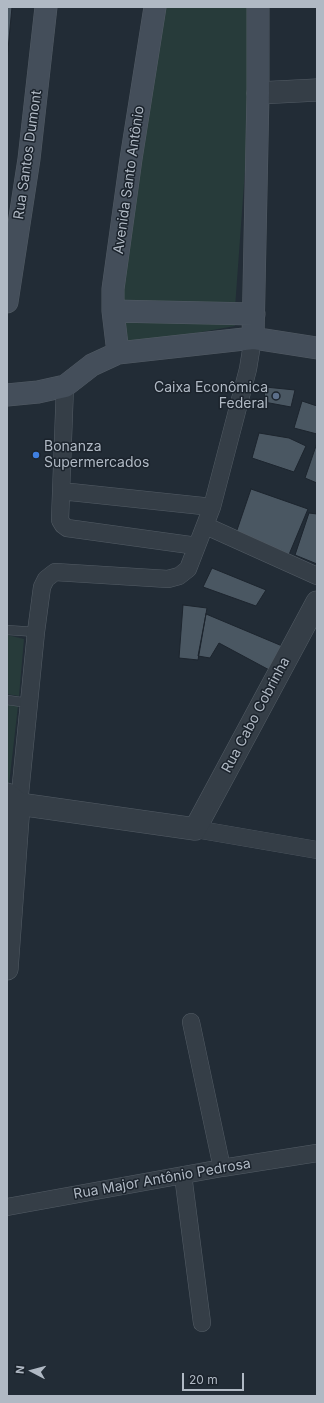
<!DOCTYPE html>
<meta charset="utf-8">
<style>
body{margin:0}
#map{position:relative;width:324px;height:1403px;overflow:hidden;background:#222c36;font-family:Inter,sans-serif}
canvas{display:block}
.frame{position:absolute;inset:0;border:8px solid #b0b9c4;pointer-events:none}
.north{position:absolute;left:12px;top:1351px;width:40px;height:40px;-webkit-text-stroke:3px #1b232c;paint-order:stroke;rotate:276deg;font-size:11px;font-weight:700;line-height:16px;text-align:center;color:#b0b9c4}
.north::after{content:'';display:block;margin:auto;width:14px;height:18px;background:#b0b9c4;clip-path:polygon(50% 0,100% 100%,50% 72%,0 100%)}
.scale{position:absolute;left:182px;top:1373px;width:62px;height:18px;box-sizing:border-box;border:2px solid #b0b9c4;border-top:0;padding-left:5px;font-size:12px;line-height:14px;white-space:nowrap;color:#b0b9c4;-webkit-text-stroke:3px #1b232c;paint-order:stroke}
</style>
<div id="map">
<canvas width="324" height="1403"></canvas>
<div class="frame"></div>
<div class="north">N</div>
<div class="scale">20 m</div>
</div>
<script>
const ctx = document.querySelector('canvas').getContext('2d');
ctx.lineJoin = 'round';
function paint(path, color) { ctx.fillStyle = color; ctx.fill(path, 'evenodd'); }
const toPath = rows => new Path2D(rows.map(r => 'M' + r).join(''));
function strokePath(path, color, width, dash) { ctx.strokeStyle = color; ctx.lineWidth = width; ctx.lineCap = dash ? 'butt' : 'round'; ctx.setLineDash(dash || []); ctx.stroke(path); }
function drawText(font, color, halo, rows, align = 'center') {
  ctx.font = font + ' Inter,sans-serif'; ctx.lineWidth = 3; ctx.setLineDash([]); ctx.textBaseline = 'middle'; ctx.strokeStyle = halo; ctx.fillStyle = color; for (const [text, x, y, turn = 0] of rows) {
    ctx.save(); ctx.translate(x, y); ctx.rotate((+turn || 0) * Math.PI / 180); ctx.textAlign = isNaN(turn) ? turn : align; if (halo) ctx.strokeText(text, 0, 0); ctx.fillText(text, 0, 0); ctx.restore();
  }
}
paint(toPath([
 [162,7,250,7,251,87,235,308,116,305],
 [118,316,234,320,235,326,123,346],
 [7,635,24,639,19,696,7,694],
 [7,704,18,706,8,793,7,791]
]), '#273b3a');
const building = toPath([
 [7,7,12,7,7,60,7,7],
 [265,387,295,390,291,407,264,402,265,387],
 [302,401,317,406,317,434,294,428,302,401],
 [259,433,289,438,306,446,294,472,252,458,259,433],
 [317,443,317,483,305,478,317,443],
 [251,489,308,509,288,557,236,533,251,489],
 [309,513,317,514,317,564,295,555,309,513],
 [212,568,266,590,256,606,203,587,212,568],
 [183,605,207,608,198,660,179,658,183,605],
 [206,614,287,648,273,672,219,643,210,658,198,656,206,614]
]);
paint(building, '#4a5762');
strokePath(building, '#1d252e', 1);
const service = toPath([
 [7,630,36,632],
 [7,700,29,703]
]);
const minor = toPath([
 [65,386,60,520,63,525,67,528,197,546],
 [61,491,212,507],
 [206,526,317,576],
 [19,804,36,632,42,587,46,579,55,572,168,579,179,576,188,569,212,507,248,369,253,338],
 [195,829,317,850],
 [191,1022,222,1168],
 [183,1175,202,1323],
 [7,1207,222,1168,317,1153]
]);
const tertiary = toPath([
 [258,93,317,90],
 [7,794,19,804,195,829,317,602],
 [7,969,19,804]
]);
const secondary = toPath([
 [7,302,29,159,46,7],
 [113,311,254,314],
 [253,338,258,93,258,7],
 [118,353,113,311,113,289,131,159,155,7],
 [7,395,38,392,65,386,92,365,118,353,253,338,317,348]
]);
strokePath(service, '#535c65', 10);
strokePath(minor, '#535c65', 18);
strokePath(tertiary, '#535c65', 23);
strokePath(secondary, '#535c65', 23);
strokePath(service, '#353e47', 9);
strokePath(minor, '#353e47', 17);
strokePath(tertiary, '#353e47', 22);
strokePath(secondary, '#444e5a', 22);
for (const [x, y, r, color] of [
 [276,396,4,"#5c6f8a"],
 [36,455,4,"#3f7fe0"]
]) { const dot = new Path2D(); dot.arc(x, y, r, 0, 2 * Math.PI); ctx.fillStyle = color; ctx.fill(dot); strokePath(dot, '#1b232c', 1.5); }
drawText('14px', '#b0b9c4', '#1b232c', [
 ["Rua Santos Dumont",28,155,-82],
 ["Avenida Santo Antônio",129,180,-82],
 ["Rua Cabo Cobrinha",256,715,-62],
 ["Rua Major Antônio Pedrosa",162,1179,-10]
]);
drawText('14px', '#b0b9c4', '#1b232c', [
 ["Caixa Econômica",268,388],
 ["Federal",268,404],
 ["Bonanza",44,447,"left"],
 ["Supermercados",44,463,"left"]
], 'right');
</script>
